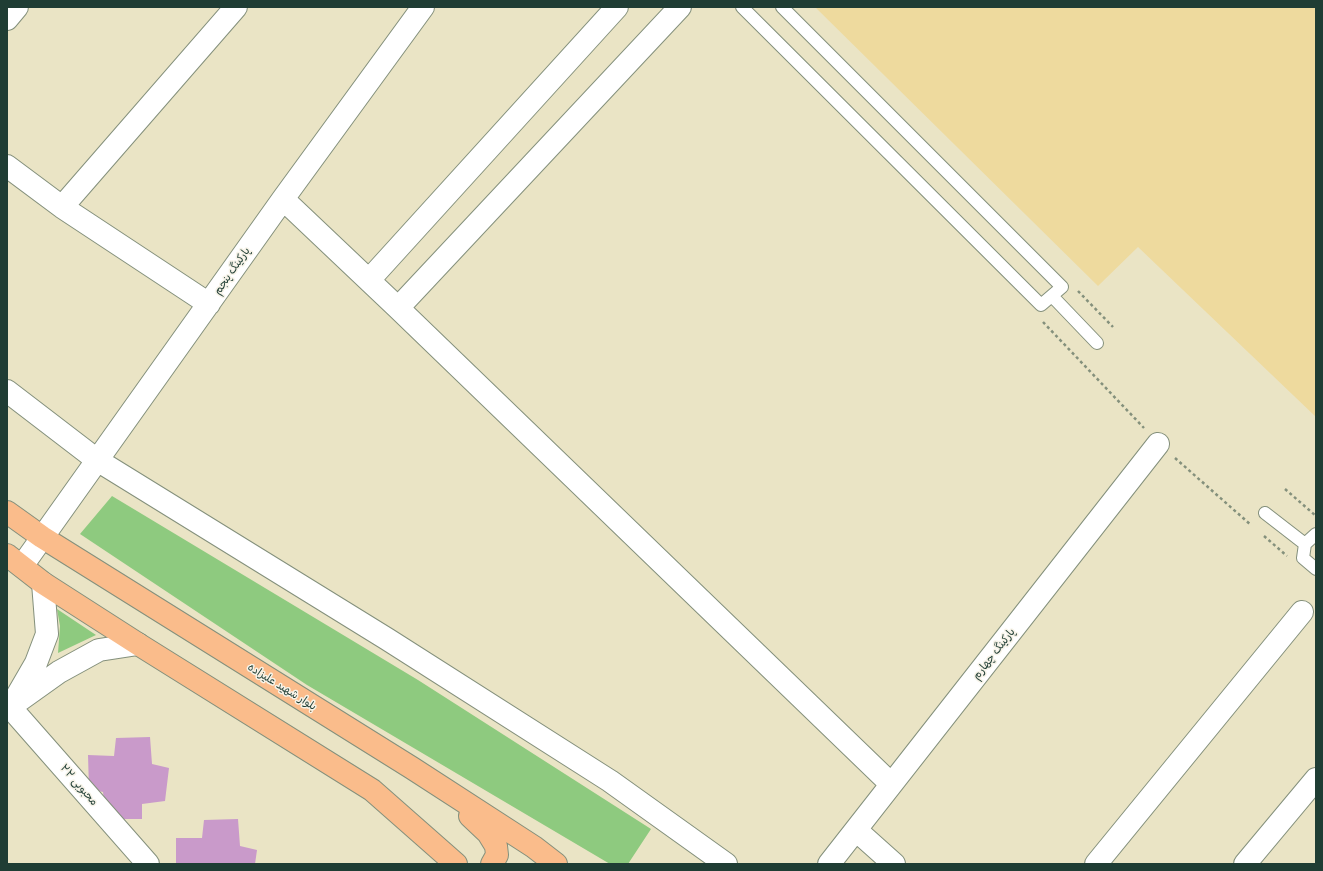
<!DOCTYPE html>
<meta charset="utf-8">
<style>
body{margin:0}
#map{position:relative;width:1323px;height:871px;overflow:hidden;background:#eae4c5;font-family:Delius,sans-serif}
canvas{display:block}
.frame{position:absolute;inset:0;border:8px solid #1f3d34;pointer-events:none}
</style>
<div id="map">
<canvas width="1323" height="871"></canvas>
<div class="frame"></div>
</div>
<script>
const ctx = document.querySelector('canvas').getContext('2d');
ctx.lineJoin = 'round';
function paint(path, color) { ctx.fillStyle = color; ctx.fill(path, 'evenodd'); }
const toPath = rows => new Path2D(rows.map(r => 'M' + r).join(''));
function strokePath(path, color, width, dash) { ctx.strokeStyle = color; ctx.lineWidth = width; ctx.lineCap = dash ? 'butt' : 'round'; ctx.setLineDash(dash || []); ctx.stroke(path); }
function drawText(font, color, halo, rows, align = 'center') {
  ctx.font = font + ' Delius,"Playpen Sans Arabic",sans-serif'; ctx.lineWidth = 3; ctx.setLineDash([]); ctx.textBaseline = 'middle'; ctx.strokeStyle = halo; ctx.fillStyle = color; for (const [text, x, y, turn = 0] of rows) {
    ctx.save(); ctx.translate(x, y); ctx.rotate((+turn || 0) * Math.PI / 180); ctx.textAlign = isNaN(turn) ? turn : align; if (halo) ctx.strokeText(text, 0, 0); ctx.fillText(text, 0, 0); ctx.restore();
  }
}
paint(toPath([
 [112,496,418,680,651,829,628,864,610,864,307,685,80,534],
 [57,609,96,635,58,653,60,626]
]), '#8eca7f');
paint(toPath([
 [815,7,1316,7,1316,417,1138,247,1098,286]
]), '#eeda9e');
paint(toPath([
 [150,737,152,764,169,768,165,801,142,804,142,819,106,819,103,792,89,789,88,755,114,756,116,738],
 [238,819,240,846,257,850,255,864,176,864,176,838,202,838,204,820]
]), '#c99aca');
const service = toPath([
 [742,7,1041,305,1062,287,782,7],
 [1052,296,1097,343],
 [1265,513,1305,544],
 [1316,534,1305,544,1303,558,1316,569]
]);
const minor = toPath([
 [7,19,17,7],
 [7,166,62,207,209,304],
 [283,199,398,308,891,784],
 [62,207,236,7],
 [369,280,617,7],
 [398,308,680,7],
 [7,391,97,460,387,639,610,781,726,864],
 [22,566,283,199,423,7],
 [14,701,36,663,47,634,43,583],
 [10,707,148,864],
 [10,707,59,672,99,650,138,644],
 [856,830,894,864],
 [829,864,1158,444],
 [1096,864,1302,612],
 [1245,864,1316,779]
]);
const primary = toPath([
 [7,512,42,537,412,768,534,847,556,864],
 [7,555,43,583,138,644,372,790,456,864],
 [470,816,488,833,496,846,497,855,492,864]
]);
strokePath(service, '#84907c', 14);
strokePath(minor, '#84907c', 24);
strokePath(primary, '#84907c', 24);
strokePath(toPath([
 [1078,291,1113,327],
 [1043,322,1144,428],
 [1175,458,1251,525],
 [1285,489,1316,516],
 [1264,536,1287,556]
]), '#84907c', 2.5, [3, 3]);
strokePath(service, '#fff', 12);
strokePath(minor, '#fff', 22);
strokePath(primary, '#fabc8b', 22);
drawText('11px', '#1f3d34', '#f7f3e8', [
 ["پارکینگ پنجم",232,271,-55],
 ["پارکینگ چهارم",994,654,-52],
 ["بلوار شهید علیزاده",282,687,32],
 ["محبوبی ۲۲",79,785,49]
]);
</script>
